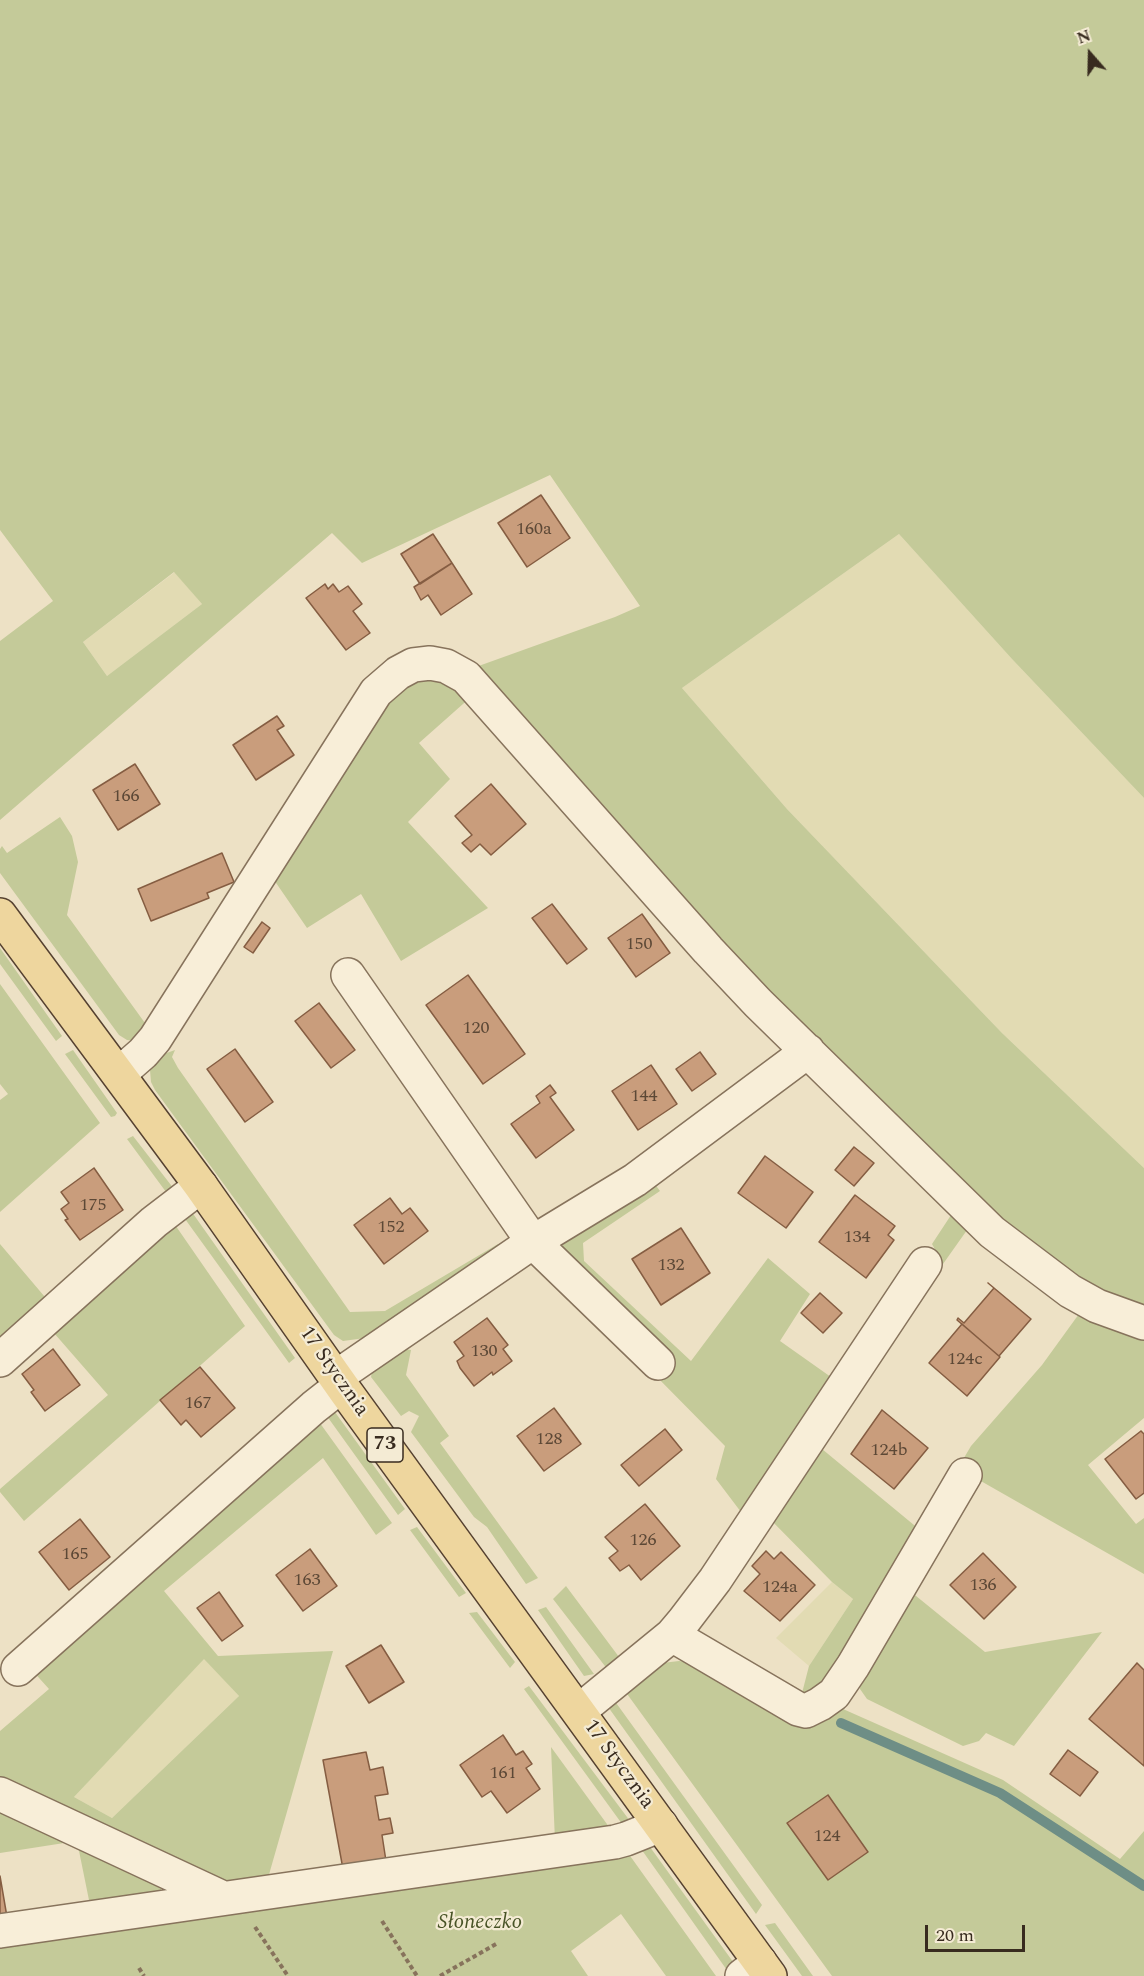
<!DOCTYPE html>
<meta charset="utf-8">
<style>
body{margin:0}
#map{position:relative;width:1144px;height:1976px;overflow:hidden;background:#ede1c5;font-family:Spectral,serif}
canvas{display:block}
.north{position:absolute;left:1060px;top:24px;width:60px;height:60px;-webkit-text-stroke:4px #f4ebd4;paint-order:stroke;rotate:340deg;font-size:16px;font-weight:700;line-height:24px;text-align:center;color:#382b1f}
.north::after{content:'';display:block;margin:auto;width:21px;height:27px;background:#382b1f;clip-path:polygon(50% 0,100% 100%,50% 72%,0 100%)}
.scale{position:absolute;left:925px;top:1925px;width:100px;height:27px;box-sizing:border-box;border:3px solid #382b1f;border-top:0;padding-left:8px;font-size:18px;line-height:21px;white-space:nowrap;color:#382b1f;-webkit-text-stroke:4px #f4ebd4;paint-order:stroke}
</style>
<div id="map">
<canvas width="1144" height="1976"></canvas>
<div class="north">N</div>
<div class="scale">20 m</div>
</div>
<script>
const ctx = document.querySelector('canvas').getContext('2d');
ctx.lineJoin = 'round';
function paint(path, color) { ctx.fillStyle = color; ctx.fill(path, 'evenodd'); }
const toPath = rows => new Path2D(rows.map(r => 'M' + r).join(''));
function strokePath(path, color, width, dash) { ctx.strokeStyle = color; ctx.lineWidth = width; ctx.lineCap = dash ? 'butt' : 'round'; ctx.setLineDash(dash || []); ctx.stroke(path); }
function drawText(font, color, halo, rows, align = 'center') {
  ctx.font = font + ' Spectral,serif'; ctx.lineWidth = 4.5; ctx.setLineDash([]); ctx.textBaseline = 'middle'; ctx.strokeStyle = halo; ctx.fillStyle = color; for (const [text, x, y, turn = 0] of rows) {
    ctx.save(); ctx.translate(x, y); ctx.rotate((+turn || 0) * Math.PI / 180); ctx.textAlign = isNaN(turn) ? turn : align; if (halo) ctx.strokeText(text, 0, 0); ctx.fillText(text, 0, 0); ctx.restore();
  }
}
paint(toPath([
 [899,534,1012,659,1144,798,1144,1168,1002,1033,787,809,682,688],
 [175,572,202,604,107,676,83,642],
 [832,1582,853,1599,809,1666,776,1638],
 [204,1658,239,1696,112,1818,74,1797]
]), '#e2dbb3');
paint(toPath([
 [0,0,1144,0,1144,798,1012,659,899,534,682,688,787,809,1002,1033,1144,1168,1144,1314,1092,1289,1020,1241,767,1003,473,668,615,617,640,606,550,475,362,563,332,533,0,820,0,641,53,601,0,530],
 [174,572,202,604,107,676,83,642],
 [422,672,472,696,419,743,450,779,408,822,488,908,401,961,361,894,307,928,272,877,375,707],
 [60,817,72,836,78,862,67,915,150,1030,135,1041,127,1040,119,1035,0,873,0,849,2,846,7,853],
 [0,948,62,1036,56,1041,0,964],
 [0,984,100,1123,0,1212,0,1100,8,1094,0,1084],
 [73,1050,117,1113,115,1116,111,1117,65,1054],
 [175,1050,172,1057,178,1068,350,1312,385,1311,498,1244,502,1246,365,1338,343,1341,334,1335,155,1090,151,1082,150,1070,161,1055],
 [133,1136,174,1189,169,1196,127,1139],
 [651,1179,660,1191,583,1243,584,1261,691,1361,768,1258,810,1294,780,1341,838,1382,744,1516,716,1479,725,1446,653,1373,559,1255,565,1240],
 [189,1208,295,1358,289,1363,180,1212],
 [955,1209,972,1223,943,1264,932,1244],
 [171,1219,245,1326,24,1521,0,1492,0,1489,108,1395,47,1325],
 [0,1244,50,1303,0,1348],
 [1084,1307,1144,1330,1144,1418,1088,1465,1136,1524,1144,1518,1144,1574,958,1468,971,1446,1042,1365],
 [399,1348,411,1350,406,1375,449,1436,440,1443,538,1578,526,1584,487,1527,474,1517,411,1432,419,1416,409,1411,401,1416,371,1377,373,1367],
 [332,1408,405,1509,398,1515,324,1412],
 [317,1419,392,1523,376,1535,323,1458,164,1591,218,1656,333,1651,266,1885,236,1889,0,1785,0,1731,49,1689,31,1669],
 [204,1659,239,1696,112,1818,74,1797],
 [816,1444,920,1530,844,1669,801,1697,809,1666,853,1599,832,1582,767,1516],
 [417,1527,466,1593,459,1597,410,1530],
 [566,1586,622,1661,608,1670,553,1599],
 [905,1587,985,1652,1102,1632,1014,1746,986,1733,979,1741,963,1746,867,1699,860,1689,860,1681],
 [546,1607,594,1674,584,1676,538,1610],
 [477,1612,515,1662,510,1668,469,1613],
 [679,1661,694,1663,828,1710,843,1709,1003,1780,1120,1859,1144,1831,1144,1976,832,1976,622,1687,654,1664],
 [529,1686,630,1821,625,1828,524,1689],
 [614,1700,762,1905,756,1914,606,1704],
 [551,1747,612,1831,555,1841],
 [0,1805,77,1841,160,1880,162,1900,91,1910,77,1841,0,1853],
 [639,1846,650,1847,736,1966,729,1973],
 [628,1853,716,1976,666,1976,621,1914,571,1951,588,1976,0,1976,0,1943],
 [775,1923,813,1976,802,1976,765,1925]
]), '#c4ca99');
strokePath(toPath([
 [841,1723,1000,1793,1144,1886]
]), '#6e8e86', 10);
const building = toPath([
 [541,495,570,538,527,567,498,523,541,495],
 [433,534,452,563,420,584,401,554,433,534],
 [452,563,472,594,441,615,428,595,421,600,414,587,452,563],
 [325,584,328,589,333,584,339,592,348,586,362,604,353,611,370,633,346,650,306,598,325,584],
 [277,716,284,726,277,730,294,755,256,780,233,745,277,716],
 [135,764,160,804,118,830,93,790,135,764],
 [491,784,526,824,491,855,480,844,471,852,462,843,472,835,455,816,491,784],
 [222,853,234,882,207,893,209,898,151,921,138,889,222,853],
 [552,904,587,949,567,964,532,918,552,904],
 [642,914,670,953,636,977,608,938,642,914],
 [262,922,270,928,253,953,244,947,262,922],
 [468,975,525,1054,483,1084,426,1005,468,975],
 [319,1003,355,1050,331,1068,295,1021,319,1003],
 [235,1049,273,1102,245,1122,207,1069,235,1049],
 [700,1052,716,1074,692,1091,676,1069,700,1052],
 [651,1065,677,1104,638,1130,612,1091,651,1065],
 [550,1085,556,1093,550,1097,574,1130,536,1158,511,1124,540,1103,536,1096,550,1085],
 [854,1147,874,1163,854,1186,835,1170,854,1147],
 [765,1156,813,1192,786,1228,738,1193,765,1156],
 [94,1168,123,1210,80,1240,65,1220,68,1219,61,1209,69,1203,61,1192,94,1168],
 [855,1195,895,1226,888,1235,894,1240,866,1278,819,1242,855,1195],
 [390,1198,402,1214,410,1208,428,1231,384,1264,354,1225,390,1198],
 [681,1228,710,1273,661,1305,632,1259,681,1228],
 [988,1283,1031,1319,999,1356,957,1320,958,1318,964,1323,994,1288,988,1283],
 [820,1293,842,1313,823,1333,801,1313,820,1293],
 [487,1318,508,1345,503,1349,512,1361,493,1375,492,1372,474,1386,460,1368,457,1361,464,1356,454,1342,487,1318],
 [962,1324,1000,1357,967,1396,929,1363,962,1324],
 [53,1349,80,1385,45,1411,31,1392,34,1390,22,1374,53,1349],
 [200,1367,235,1408,201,1437,186,1420,181,1425,160,1400,200,1367],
 [554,1408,581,1444,544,1471,517,1436,554,1408],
 [882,1410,928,1448,894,1489,851,1454,882,1410],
 [665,1429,682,1450,639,1486,621,1465,665,1429],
 [1141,1431,1144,1434,1144,1493,1136,1499,1105,1459,1141,1431],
 [645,1504,680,1546,641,1580,629,1565,620,1571,609,1558,618,1551,605,1537,645,1504],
 [80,1519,110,1557,69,1590,39,1552,80,1519],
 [310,1549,337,1586,303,1611,276,1575,310,1549],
 [766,1551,774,1559,781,1552,815,1585,780,1621,744,1591,760,1574,752,1566,766,1551],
 [983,1553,1016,1587,984,1619,950,1585,983,1553],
 [219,1592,243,1626,222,1641,197,1608,219,1592],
 [381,1645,404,1682,369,1703,346,1666,381,1645],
 [1137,1663,1144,1670,1144,1766,1089,1719,1137,1663],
 [503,1735,516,1755,523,1751,532,1764,526,1768,540,1789,507,1813,491,1791,482,1797,460,1765,503,1735],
 [1068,1750,1098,1772,1080,1796,1050,1774,1068,1750],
 [366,1752,370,1770,383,1767,388,1794,375,1796,379,1820,390,1818,393,1833,382,1835,386,1861,343,1869,323,1760,366,1752],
 [828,1795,868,1852,828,1880,787,1823,828,1795],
 [0,1876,7,1917,0,1918,0,1876]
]);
paint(building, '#c99d7c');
strokePath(building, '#855d42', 1.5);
const minor = toPath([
 [348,975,533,1242,658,1363],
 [119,1074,143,1053,155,1039,376,692,398,673,413,665,430,663,446,666,466,677,708,950,758,1003,992,1232,1070,1291,1097,1306,1144,1323],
 [0,1360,154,1222,201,1186],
 [336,1377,533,1242,635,1180,808,1051],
 [672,1635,798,1709,806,1711,820,1704,834,1694,853,1666,965,1475],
 [18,1669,314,1407,342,1385],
 [579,1711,672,1635,683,1622,715,1580,925,1264],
 [0,1794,223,1898],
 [0,1931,615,1842,626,1839,661,1825],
 [742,1976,760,1962]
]);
const major = toPath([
 [0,915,201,1186,346,1392,770,1976]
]);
strokePath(minor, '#87735c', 36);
strokePath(major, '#554130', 36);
strokePath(toPath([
 [382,1921,417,1976],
 [255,1927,288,1976],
 [139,1968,144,1976],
 [440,1976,496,1944]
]), '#87735c', 4, [4.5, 3]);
strokePath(minor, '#f8eed8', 33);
strokePath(major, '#eed69e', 33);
drawText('18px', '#5c4836', null, [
 ["160a",534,530],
 ["166",126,797],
 ["150",639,945],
 ["120",476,1029],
 ["144",644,1097],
 ["175",93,1206],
 ["152",391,1228],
 ["134",857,1238],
 ["132",671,1266],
 ["130",484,1352],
 ["124c",965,1360],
 ["167",198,1404],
 ["128",549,1440],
 ["124b",889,1451],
 ["126",643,1541],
 ["165",75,1555],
 ["163",307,1581],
 ["136",983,1586],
 ["124a",780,1588],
 ["161",503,1774],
 ["124",827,1837]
]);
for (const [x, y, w] of [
 [385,1445,36]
]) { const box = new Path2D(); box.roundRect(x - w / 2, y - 17, w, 34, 4.5); ctx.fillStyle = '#f4ebd4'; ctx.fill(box); strokePath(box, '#382b1f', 1.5); }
drawText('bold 20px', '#382b1f', null, [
 ["73",385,1445]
]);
drawText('21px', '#382b1f', '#f4ebd4', [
 ["17 Stycznia",333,1372,55],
 ["17 Stycznia",618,1765,54]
]);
drawText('italic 21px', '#485326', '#f4ebd4', [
 ["Słoneczko",480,1924]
]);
</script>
